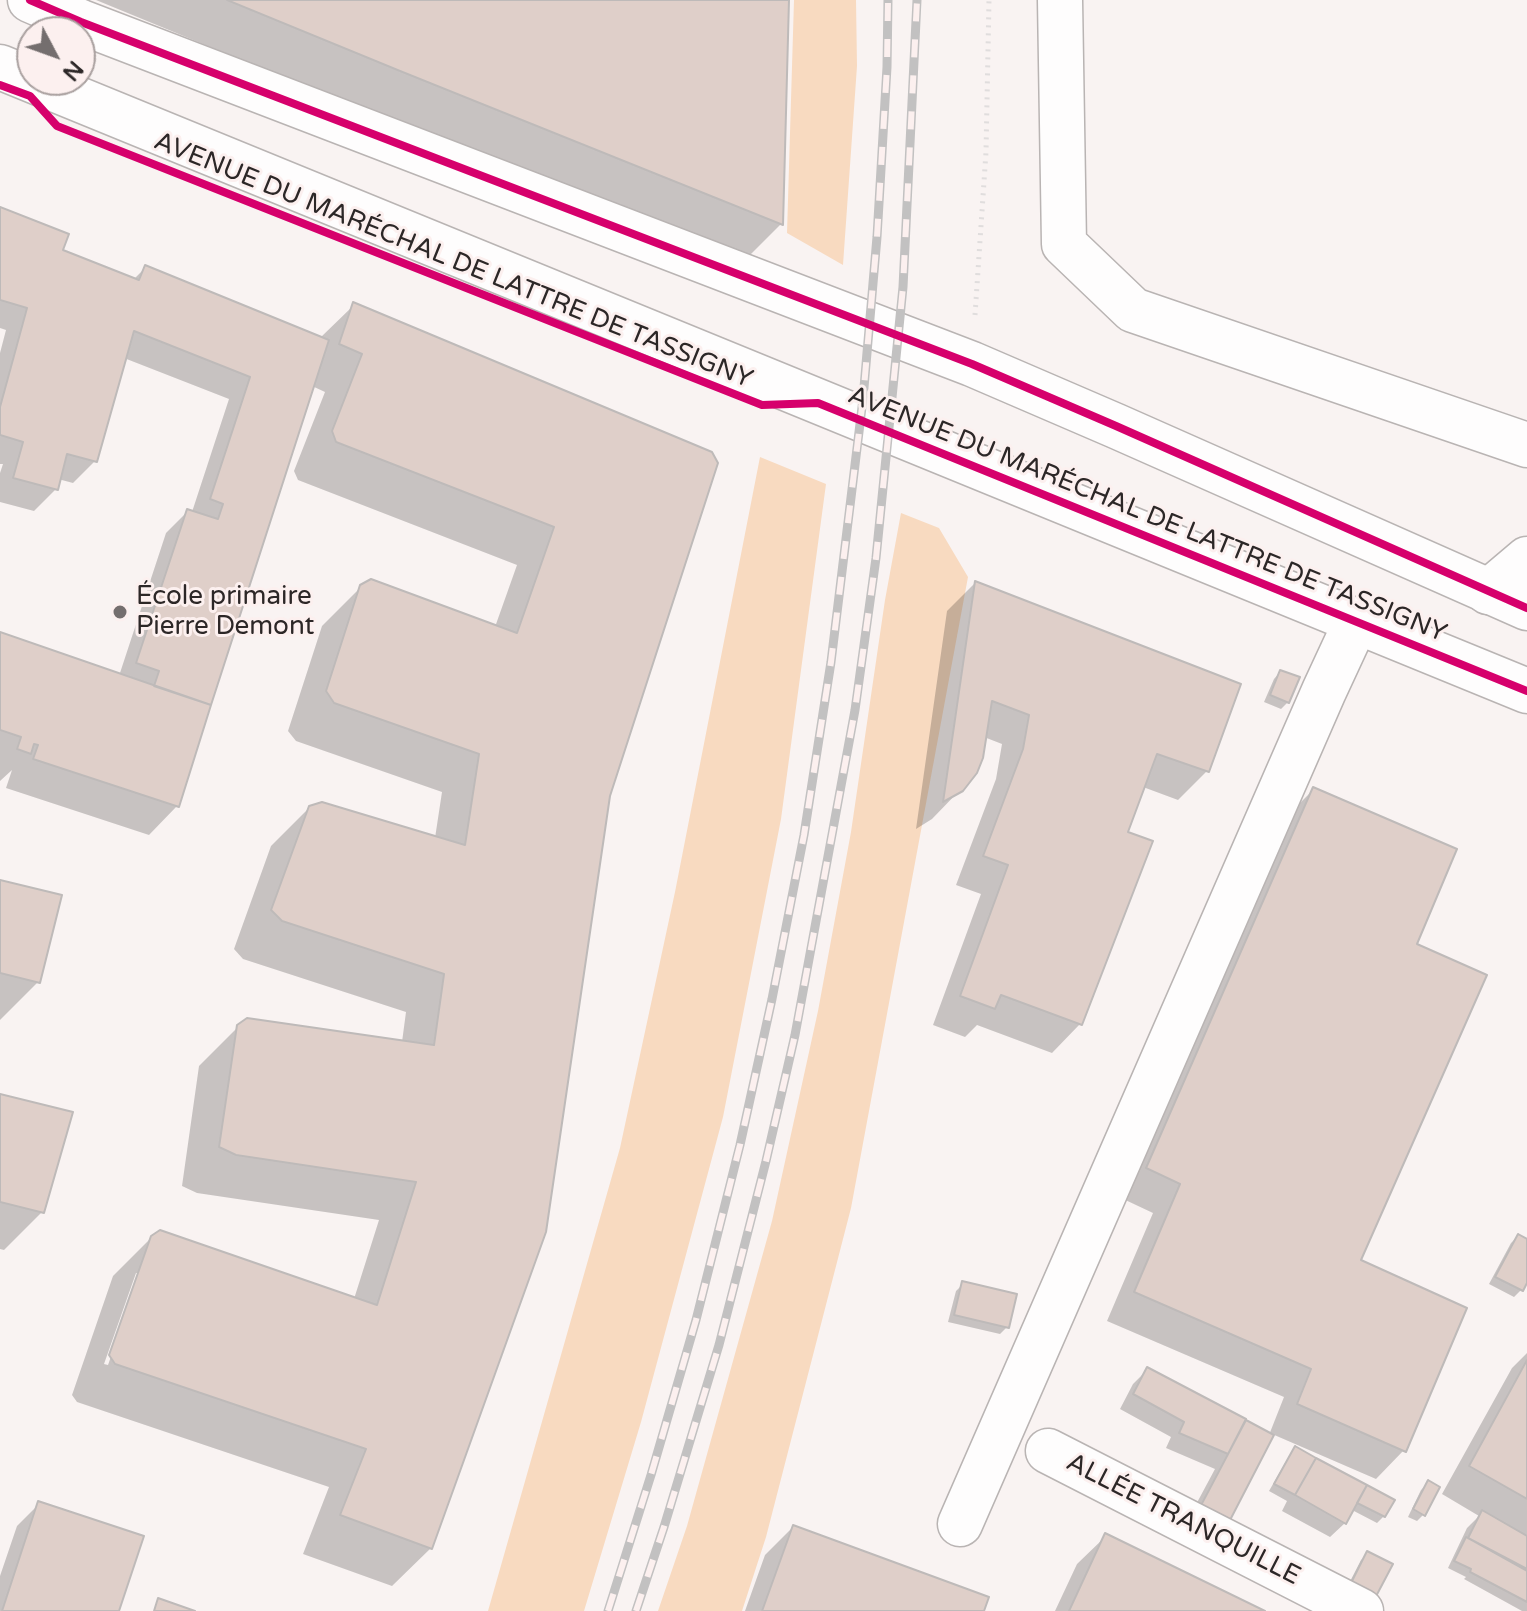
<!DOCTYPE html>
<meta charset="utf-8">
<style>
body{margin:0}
#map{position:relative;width:1527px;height:1611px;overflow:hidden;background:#f9f3f2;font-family:"Varela Round",sans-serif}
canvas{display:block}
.north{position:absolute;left:16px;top:16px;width:80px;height:80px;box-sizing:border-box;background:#fcf0ef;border:2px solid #a9a09f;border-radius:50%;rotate:131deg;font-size:22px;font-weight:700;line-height:32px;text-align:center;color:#2c2727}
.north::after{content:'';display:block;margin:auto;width:28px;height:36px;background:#746e6e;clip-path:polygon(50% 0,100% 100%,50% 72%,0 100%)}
</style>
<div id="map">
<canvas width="1527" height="1611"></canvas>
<div class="north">N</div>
</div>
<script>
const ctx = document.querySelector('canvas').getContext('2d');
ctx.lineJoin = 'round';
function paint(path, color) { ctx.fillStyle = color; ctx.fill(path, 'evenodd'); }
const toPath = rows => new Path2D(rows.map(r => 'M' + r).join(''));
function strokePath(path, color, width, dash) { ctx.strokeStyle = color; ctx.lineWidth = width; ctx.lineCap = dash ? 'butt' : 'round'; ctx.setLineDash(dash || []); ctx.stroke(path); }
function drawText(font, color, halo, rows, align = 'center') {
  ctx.font = font + ' "Varela Round",sans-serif'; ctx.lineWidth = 6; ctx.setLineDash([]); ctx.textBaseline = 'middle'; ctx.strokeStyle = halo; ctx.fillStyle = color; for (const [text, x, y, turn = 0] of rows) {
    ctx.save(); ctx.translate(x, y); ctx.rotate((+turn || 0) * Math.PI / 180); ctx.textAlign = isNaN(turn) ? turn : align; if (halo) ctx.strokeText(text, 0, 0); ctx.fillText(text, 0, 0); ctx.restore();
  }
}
paint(toPath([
 [794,0,856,0,857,66,843,265,787,233],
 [760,457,826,484,781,819,723,1117,641,1422,584,1611,488,1611,620,1148,675,892],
 [901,513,939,528,968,577,851,1208,766,1537,742,1611,658,1611,687,1526,772,1221,818,1011,851,832,885,600]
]), '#f8dac0');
paint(toPath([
 [96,0,787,0,781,224,743,262,361,109],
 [0,209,60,251,133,280,146,267,320,338,354,305,711,454,608,796,431,1548,392,1586,303,1554,329,1487,77,1402,72,1395,113,1276,152,1237,354,1299,379,1220,197,1193,182,1186,199,1066,238,1027,402,1042,406,1012,243,959,234,949,271,846,310,807,435,838,442,792,296,741,288,731,322,626,361,587,495,627,517,565,298,480,294,471,325,392,312,386,177,806,149,835,6,788,12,770,0,781,0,635,119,676,166,533,188,511,192,512,229,399,124,358,95,461,73,483,58,479,56,489,34,511,0,502,0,473,3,464,0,464,0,353,6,330,0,328],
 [136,1273,140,1273,108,1365,104,1364],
 [975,583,1207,771,1178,800,1143,787,1125,833,1080,1024,1052,1053,977,1025,965,1037,933,1025,981,894,956,885,996,779,1002,744,984,737,961,789,932,819,916,829,947,611],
 [1280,672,1288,702,1281,709,1264,702,1274,679],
 [1313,790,1414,945,1358,1261,1404,1450,1376,1479,1272,1434,1226,1523,1185,1525,1215,1469,1166,1448,1171,1437,1120,1409,1133,1384,1148,1369,1269,1435,1284,1397,1107,1321,1153,1213,1119,1197,1285,818],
 [0,882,38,982,0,1020],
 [0,1096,42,1212,4,1250,0,1249],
 [1518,1236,1527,1241,1527,1279,1521,1290,1514,1297,1489,1284,1511,1243],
 [963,1284,1007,1327,1000,1334,948,1322,956,1291],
 [1527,1353,1527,1611,1522,1611,1464,1579,1466,1577,1448,1568,1467,1528,1479,1516,1442,1494,1512,1368],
 [1296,1449,1384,1516,1377,1523,1352,1510,1345,1523,1330,1537,1282,1511,1287,1501,1269,1491,1289,1456],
 [1428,1483,1424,1514,1417,1521,1408,1517,1421,1490],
 [39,1504,117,1611,0,1611,0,1576,17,1526],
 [793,1527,982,1611,745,1611,765,1555],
 [1106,1536,1259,1611,1055,1611,1077,1564],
 [1368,1554,1390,1565,1342,1597,1361,1560]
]), '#0003');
const building = toPath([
 [227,0,789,0,783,225,400,71,227,0],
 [0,207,69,234,63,250,139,280,145,265,329,340,211,705,154,686,159,671,136,663,187,509,218,519,223,504,210,499,250,377,134,331,97,462,67,454,58,490,13,478,23,442,0,435,0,407,27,308,0,300,0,207],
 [353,302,712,452,718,463,610,796,546,1232,432,1549,340,1515,366,1449,115,1364,109,1355,151,1236,160,1230,377,1305,416,1182,236,1155,219,1147,237,1025,247,1018,434,1045,444,974,282,921,271,910,309,806,322,802,465,845,479,754,334,703,326,691,360,585,371,579,517,633,554,527,336,442,332,431,362,354,339,344,353,302],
 [975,581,1241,684,1209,772,1157,754,1128,832,1153,841,1082,1025,1001,995,995,1009,960,996,1008,865,983,856,1023,749,1029,715,992,701,983,758,977,773,963,791,943,802,975,581],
 [0,632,211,705,179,807,33,759,38,745,34,744,31,754,17,749,21,737,0,730,0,632],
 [1280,670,1300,677,1289,703,1270,695,1280,670],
 [1313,787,1457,849,1417,944,1487,975,1361,1260,1467,1308,1406,1452,1297,1404,1311,1369,1134,1292,1180,1184,1146,1168,1313,787],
 [0,880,62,895,40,983,0,973,0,880],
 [0,1094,73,1112,44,1213,0,1202,0,1094],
 [1518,1234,1527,1239,1527,1283,1523,1291,1495,1277,1518,1234],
 [962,1281,1017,1294,1009,1328,954,1315,962,1281],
 [1527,1360,1527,1499,1469,1466,1527,1360],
 [1147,1367,1246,1419,1228,1454,1179,1433,1184,1422,1133,1394,1147,1367],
 [1246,1420,1274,1435,1228,1524,1199,1509,1246,1420],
 [1295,1446,1316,1458,1295,1495,1274,1484,1295,1446],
 [1316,1458,1367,1485,1346,1524,1295,1495,1316,1458],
 [1428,1480,1440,1487,1425,1516,1413,1509,1428,1480],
 [1367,1485,1395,1500,1385,1517,1357,1503,1367,1485],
 [38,1501,144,1536,119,1611,2,1611,38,1501],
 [1482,1510,1527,1536,1527,1569,1468,1538,1482,1510],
 [793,1525,989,1597,984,1611,762,1611,793,1525],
 [1105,1533,1265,1611,1069,1611,1105,1533],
 [1466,1537,1527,1571,1527,1602,1470,1572,1471,1569,1454,1561,1466,1537],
 [1367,1551,1393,1564,1373,1602,1348,1589,1367,1551],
 [158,1598,195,1611,154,1611,158,1598]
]);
paint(building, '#dfcfc9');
strokePath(building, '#bebab9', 2);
const minor = toPath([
 [1060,0,1064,244,1133,310,1527,445],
 [1488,592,1527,559],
 [1048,1451,1361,1611],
 [960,1524,1324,691,1356,622]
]);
const major = toPath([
 [30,0,81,22,972,364,1116,426,1527,608],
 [0,67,1527,691]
]);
strokePath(minor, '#b9b4b3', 47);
strokePath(major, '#b9b4b3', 47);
strokePath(toPath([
 [975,315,986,152,989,0]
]), '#e0dddd', 5, [2, 6]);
strokePath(minor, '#fefdfd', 44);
strokePath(major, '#fefdfd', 44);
const rail = toPath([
 [608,1611,651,1475,696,1320,740,1145,772,999,804,835,831,662,863,399,877,237,887,67,888,0],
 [636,1611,664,1527,719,1345,766,1161,795,1035,855,710,876,558,903,287,917,0]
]);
strokePath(rail, '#c2c1c1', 9);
strokePath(rail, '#fcf0ef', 6, [18]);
strokePath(toPath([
 [30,0,81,22,972,364,1116,426,1527,608],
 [0,85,30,96,57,126,762,405,818,403,1527,691]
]), '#d6006c', 8);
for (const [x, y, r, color] of [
 [120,612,8,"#746e6e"]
]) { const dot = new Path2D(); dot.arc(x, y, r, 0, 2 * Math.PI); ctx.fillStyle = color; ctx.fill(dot); strokePath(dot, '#fcf0ef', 3); }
drawText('26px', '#2c2727', '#fcf0ef', [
 ["AVENUE DU MARÉCHAL DE LATTRE DE TASSIGNY",453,261,22],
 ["AVENUE DU MARÉCHAL DE LATTRE DE TASSIGNY",1147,515,22],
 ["ALLÉE TRANQUILLE",1183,1520,27]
]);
drawText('26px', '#2c2727', '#fcf0ef', [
 ["École primaire",136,597],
 ["Pierre Demont",136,627]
], 'left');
</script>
